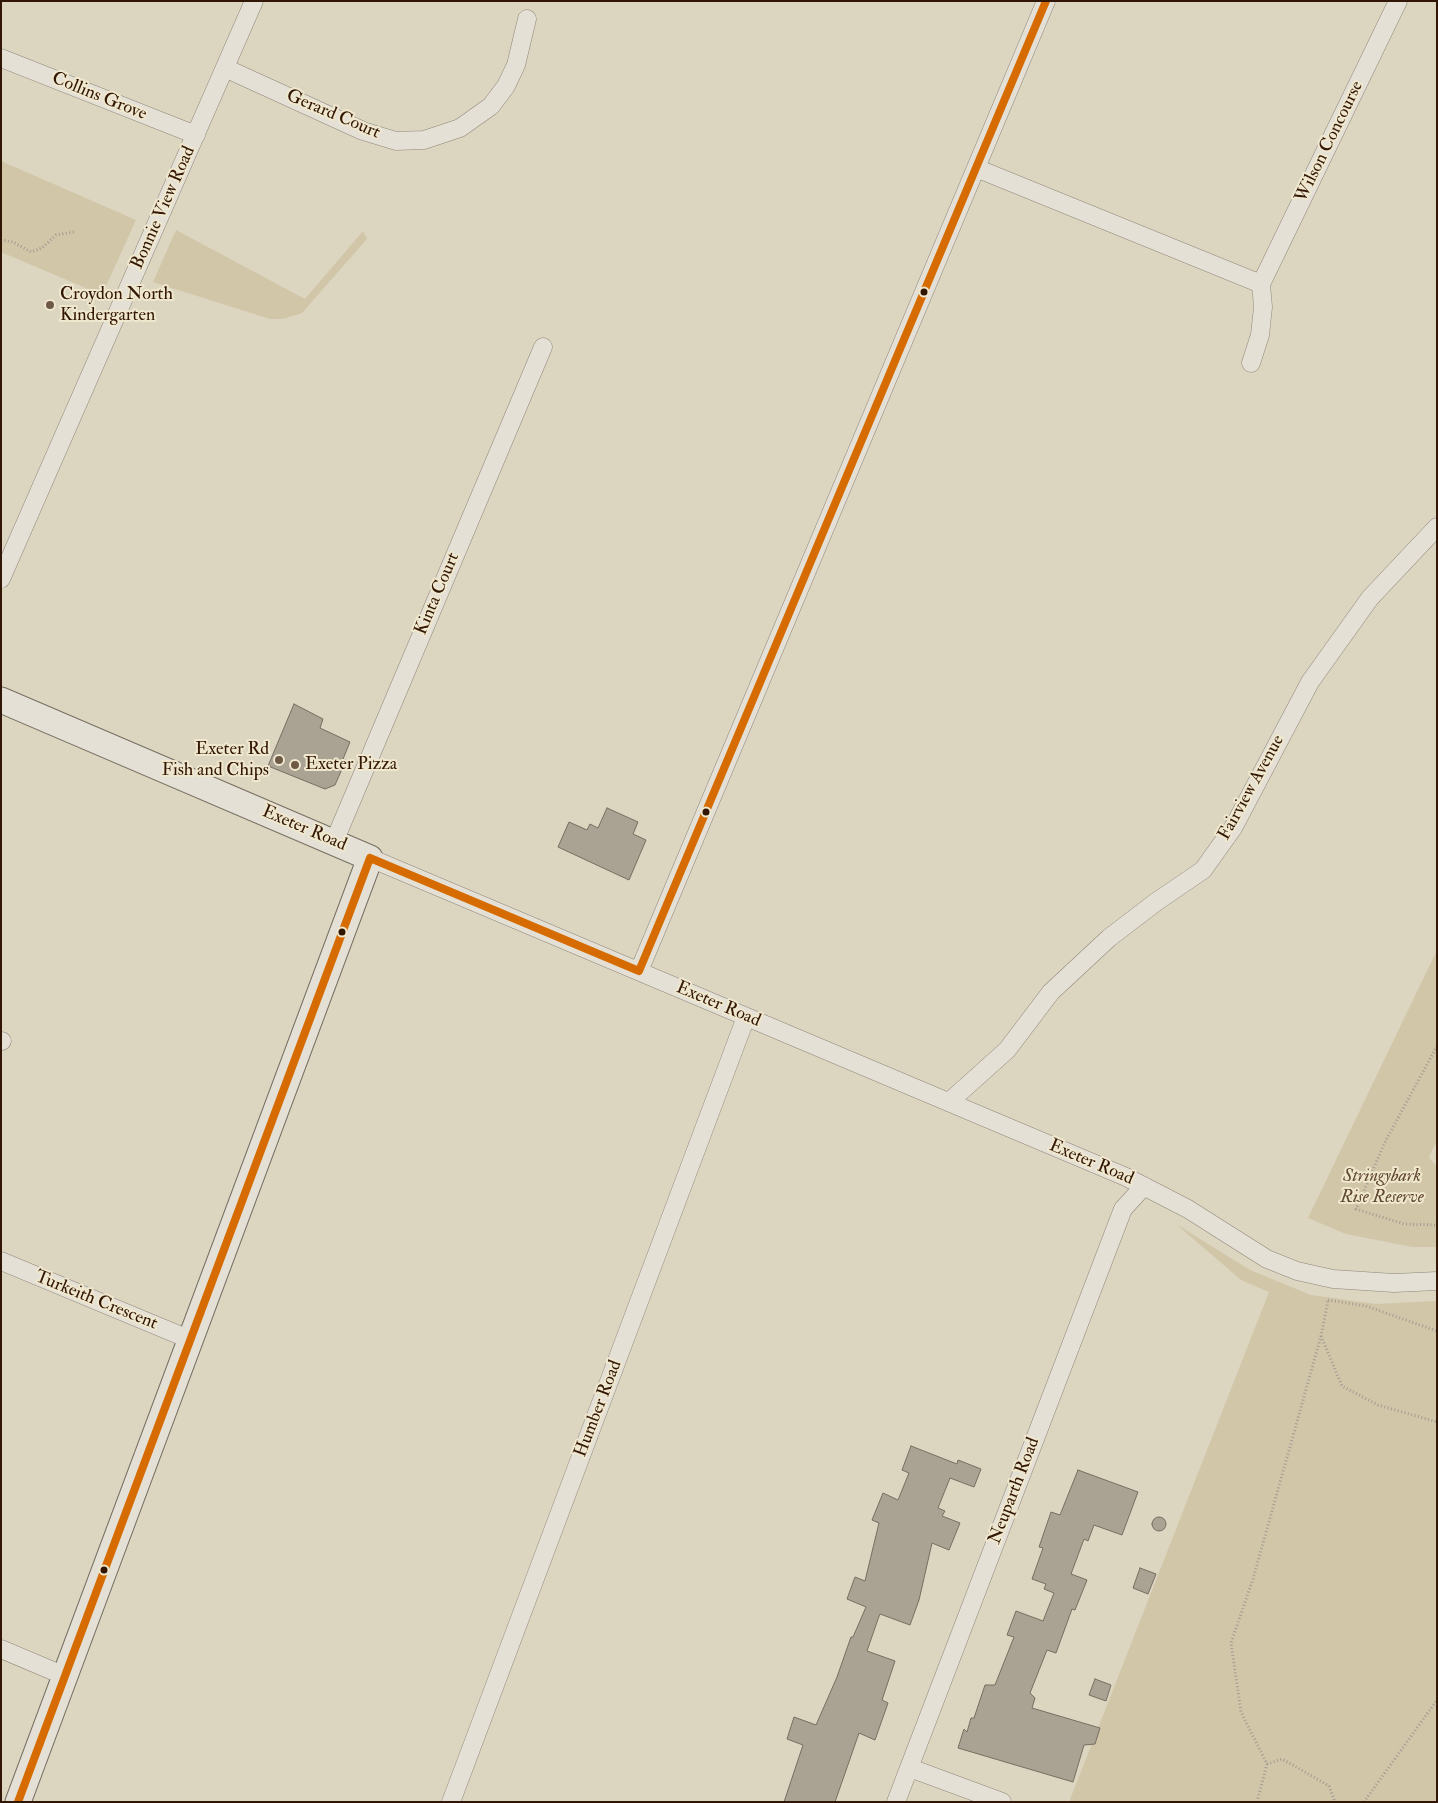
<!DOCTYPE html>
<style>
body{margin:0}
#map{position:relative;width:1438px;height:1803px;overflow:hidden;background:#dcd5c0;font-family:"IM FELL Double Pica",serif}
canvas{display:block}
.frame{position:absolute;inset:0;border:2px solid #321605;pointer-events:none}
</style>
<div id="map">
<canvas width="1438" height="1803"></canvas>
<div class="frame"></div>
</div>
<script>
const ctx = document.querySelector('canvas').getContext('2d');
ctx.lineJoin = 'round';
function paint(path, color) { ctx.fillStyle = color; ctx.fill(path, 'evenodd'); }
const toPath = rows => new Path2D(rows.map(r => 'M' + r).join(''));
function strokePath(path, color, width, dash) { ctx.strokeStyle = color; ctx.lineWidth = width; ctx.lineCap = dash ? 'butt' : 'round'; ctx.setLineDash(dash || []); ctx.stroke(path); }
function drawText(font, color, halo, rows, align = 'center') {
  ctx.font = font + ' "IM FELL Double Pica",serif'; ctx.lineWidth = 4; ctx.setLineDash([]); ctx.textBaseline = 'middle'; ctx.strokeStyle = halo; ctx.fillStyle = color; for (const [text, x, y, turn = 0] of rows) {
    ctx.save(); ctx.translate(x, y); ctx.rotate((+turn || 0) * Math.PI / 180); ctx.textAlign = isNaN(turn) ? turn : align; if (halo) ctx.strokeText(text, 0, 0); ctx.fillText(text, 0, 0); ctx.restore();
  }
}
paint(toPath([
 [1,161,136,220,102,295,1,252],
 [176,230,305,299,363,231,367,239,302,313,283,319,270,319,153,282],
 [1437,950,1437,1141,1429,1157,1437,1167,1437,1247,1412,1247,1346,1234,1308,1218],
 [1176,1224,1250,1270,1311,1295,1376,1304,1437,1301,1437,1802,1069,1802,1269,1292,1241,1280]
]), '#d2c6a9');
const building = toPath([
 [294,704,323,719,320,728,350,742,343,759,346,760,335,785,325,789,268,766,294,704],
 [607,808,638,822,633,834,646,840,629,880,558,847,569,822,587,830,590,824,598,828,607,808],
 [911,1446,957,1464,958,1460,981,1469,974,1487,950,1478,938,1508,945,1511,942,1516,960,1523,949,1550,932,1543,919,1600,910,1625,880,1614,878,1619,867,1651,895,1661,882,1700,888,1703,875,1740,859,1733,835,1802,784,1802,803,1745,787,1739,794,1717,816,1725,837,1677,851,1637,853,1637,866,1607,847,1599,855,1577,865,1581,879,1523,872,1520,883,1493,898,1500,909,1473,902,1470,911,1446],
 [1078,1470,1138,1492,1122,1535,1094,1525,1088,1541,1084,1539,1071,1574,1087,1580,1075,1610,1072,1609,1056,1653,1047,1650,1030,1693,1035,1698,1032,1708,1100,1728,1095,1744,1084,1745,1073,1782,958,1748,964,1729,967,1732,971,1718,974,1718,985,1685,995,1685,1014,1637,1007,1635,1016,1611,1043,1621,1054,1593,1044,1589,1046,1584,1032,1579,1043,1548,1039,1547,1051,1512,1060,1515,1078,1470],
 '1152 1524a7 7 0 1 1 14 0a7 7 0 1 1-14 0Z',
 [1140,1568,1156,1574,1148,1594,1133,1588,1140,1568],
 [1095,1679,1111,1685,1106,1701,1089,1695,1095,1679]
]);
paint(building, '#aaa394');
strokePath(building, '#766e61', 1);
const street = toPath([
 [1,58,196,135],
 [225,68,363,131,396,141,424,140,460,128,491,106,506,86,516,65,527,19],
 [976,168,1261,284],
 [1251,363,1260,335,1263,307,1261,284,1398,1],
 [1,579,254,1],
 [334,842,543,347],
 [370,858,1126,1177,1188,1209,1267,1259,1297,1271,1333,1279,1394,1283,1437,1281],
 [639,971,1046,1],
 [1,1041,2,1041],
 [949,1102,1007,1050,1051,992,1109,938,1156,902,1203,870,1233,828,1310,682,1370,598,1437,527],
 [1,1261,191,1340],
 [1,1649,65,1676],
 [910,1768,1002,1802],
 [451,1802,746,1017],
 [896,1802,1123,1209,1144,1186]
]);
const secondary = toPath([
 [1,700,370,858,18,1802]
]);
strokePath(street, '#90877a', 19);
strokePath(secondary, '#766e61', 27);
strokePath(toPath([
 [1,240,13,242,31,252,42,248,56,235,74,232],
 [1437,1046,1385,1142,1356,1209,1404,1224,1437,1225],
 [1328,1300,1366,1306,1437,1331],
 [1321,1336,1342,1386,1378,1405,1437,1422],
 [1267,1764,1282,1759,1329,1786,1335,1802],
 [1257,1802,1267,1764,1241,1712,1231,1643,1253,1579,1321,1336,1328,1301],
 [1364,1802,1437,1700]
]), '#a29c92', 3, [1, 2.5]);
strokePath(street, '#e4e0d5', 18);
strokePath(secondary, '#e4e0d5', 25);
strokePath(toPath([
 [370,858,639,971],
 [639,971,1046,1],
 [18,1802,370,858]
]), '#d66c01', 8);
for (const [x, y, r, color] of [
 [924,292,4.5,"#321605"],
 [50,305,5,"#6e5946"],
 [279,760,5,"#6e5946"],
 [295,765,5,"#6e5946"],
 [706,812,4.5,"#321605"],
 [342,932,4.5,"#321605"],
 [104,1570,4.5,"#321605"]
]) { const dot = new Path2D(); dot.arc(x, y, r, 0, 2 * Math.PI); ctx.fillStyle = color; ctx.fill(dot); strokePath(dot, '#f0e8ce', 2); }
drawText('18px', '#321605', '#f0e8ce', [
 ["Collins Grove",99,97,22],
 ["Gerard Court",333,115,23],
 ["Wilson Concourse",1330,142,-64],
 ["Bonnie View Road",164,208,-66],
 ["Kinta Court",438,594,-67],
 ["Fairview Avenue",1252,788,-61],
 ["Exeter Road",304,829,23],
 ["Exeter Road",718,1005,23],
 ["Exeter Road",1091,1163,23],
 ["Turkeith Crescent",96,1301,22],
 ["Humber Road",599,1409,-69],
 ["Neuparth Road",1015,1491,-69]
]);
drawText('18px', '#321605', '#f0e8ce', [
 ["Croydon North",60,295],
 ["Kindergarten",60,316],
 ["Exeter Rd",269,750,"right"],
 ["Fish and Chips",269,771,"right"],
 ["Exeter Pizza",305,765]
], 'left');
drawText('italic 18px', '#5f4730', '#f0e8ce', [
 ["Stringybark",1382,1177],
 ["Rise Reserve",1382,1198]
]);
</script>
